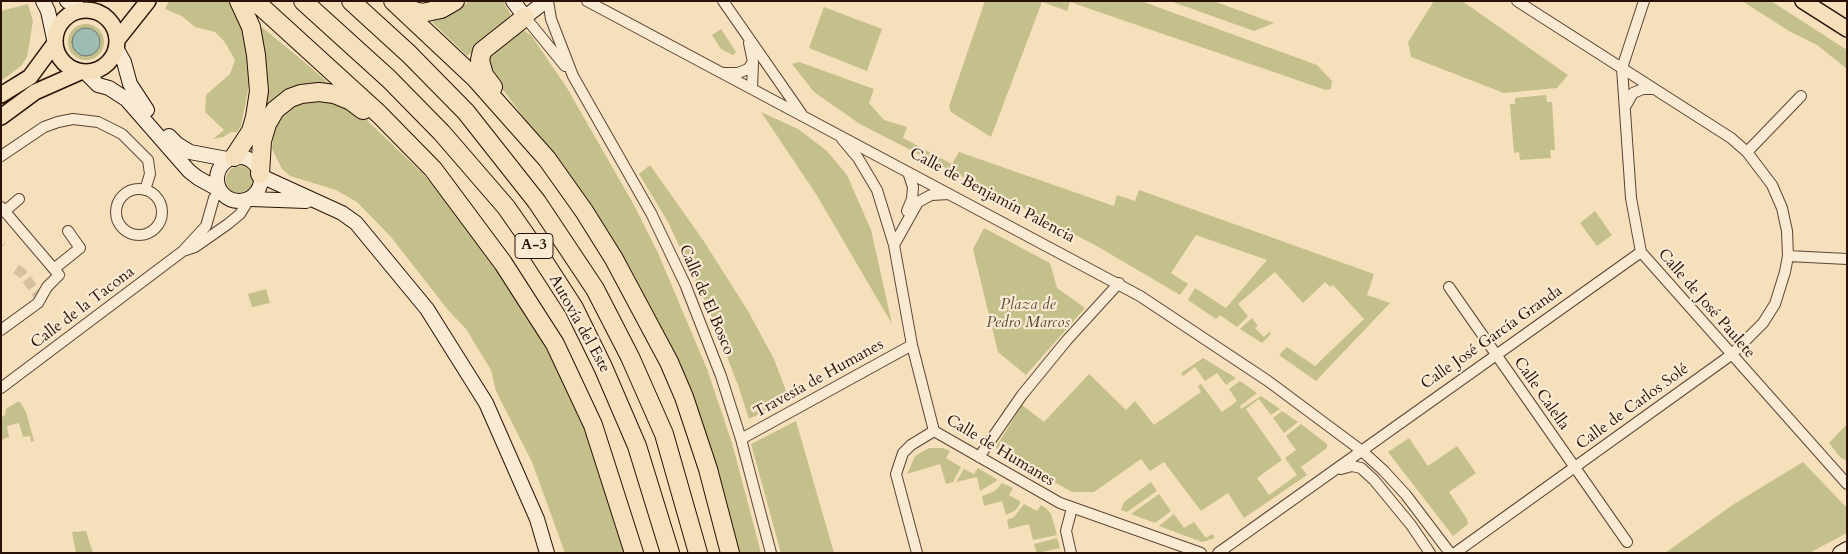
<!DOCTYPE html>
<meta charset="utf-8">
<style>
body{margin:0}
#map{position:relative;width:1848px;height:554px;overflow:hidden;background:#f6dfbb;font-family:Cardo,serif}
canvas{display:block}
.frame{position:absolute;inset:0;border:2px solid #291108;pointer-events:none}
</style>
<div id="map">
<canvas width="1848" height="554"></canvas>
<div class="frame"></div>
</div>
<script>
const ctx = document.querySelector('canvas').getContext('2d');
ctx.lineJoin = 'round';
function paint(path, color) { ctx.fillStyle = color; ctx.fill(path, 'evenodd'); }
const toPath = rows => new Path2D(rows.map(r => 'M' + r).join(''));
function strokePath(path, color, width, dash) { ctx.strokeStyle = color; ctx.lineWidth = width; ctx.lineCap = dash ? 'butt' : 'round'; ctx.setLineDash(dash || []); ctx.stroke(path); }
function drawText(font, color, halo, rows, align = 'center') {
  ctx.font = font + ' Cardo,serif'; ctx.lineWidth = 4.5; ctx.setLineDash([]); ctx.textBaseline = 'middle'; ctx.strokeStyle = halo; ctx.fillStyle = color; for (const [text, x, y, turn = 0] of rows) {
    ctx.save(); ctx.translate(x, y); ctx.rotate((+turn || 0) * Math.PI / 180); ctx.textAlign = isNaN(turn) ? turn : align; if (halo) ctx.strokeText(text, 0, 0); ctx.fillText(text, 0, 0); ctx.restore();
  }
}
paint(toPath([
 [169,1,234,1,238,11,253,65,241,126,237,132,231,132,223,137,213,139,224,130,205,112,206,95,230,74,235,60,224,41,215,32,195,27,182,16,165,9],
 [470,1,503,1,511,15,467,56,432,22],
 [985,1,1141,1,1317,65,1332,81,1331,89,1326,90,1070,2,1067,11,1042,2,991,137,951,112,949,106],
 [1170,1,1213,1,1274,23,1254,31],
 [1434,1,1462,1,1568,75,1557,88,1504,93,1411,57,1408,42],
 [1742,1,1771,1,1847,50,1847,69,1817,45,1789,31],
 [28,4,33,21,27,57,21,66,1,81,1,11],
 [824,7,882,29,867,71,809,48],
 [253,20,302,60,332,86,324,88,265,118],
 '68 42a18 18 0 1 1 36 0a18 18 0 1 1-36 0Z',
 [721,29,736,52,733,55,721,49,712,35],
 [524,31,531,35,567,88,634,205,658,253,707,369,732,443,761,553,740,553,702,422,668,340,630,267,594,211,491,74,488,62,491,52,517,32],
 [799,62,874,89,869,103,884,120,907,127,903,138,952,164,959,152,1114,206,1117,195,1135,201,1139,190,1374,274,1367,295,1390,303,1316,381,1279,355,1287,347,1315,366,1364,319,1333,285,1330,287,1325,282,1303,303,1275,272,1238,304,1248,316,1237,327,1220,315,1216,319,1188,300,1195,288,1226,308,1267,260,1196,235,1171,273,1188,284,1180,295,1095,245,860,124,814,92,792,64],
 [1546,95,1547,102,1552,102,1555,150,1550,150,1551,158,1520,160,1519,152,1514,153,1510,104,1515,104,1515,98],
 [300,98,349,103,423,174,459,216,504,276,566,384,609,491,626,553,565,553,532,462,496,391,491,370,466,329,448,310,391,237,357,202,336,190,290,176,282,169,272,149,273,136,279,120,291,102],
 [761,112,798,129,827,151,847,175,871,230,892,324,816,194],
 [650,165,703,240,748,311,774,359,789,399,749,419,738,385,708,308,668,222,639,174],
 '226 180a14 14 0 1 1 28 0a14 14 0 1 1-28 0Z',
 [1595,211,1612,235,1597,246,1580,223],
 [984,228,1050,263,1057,288,1085,308,1026,375,998,352,973,249],
 [266,289,270,303,252,307,248,294],
 [1252,318,1258,326,1255,328,1264,337,1269,332,1271,334,1262,343,1240,329],
 [1203,358,1236,378,1226,385,1217,373,1205,381,1195,367,1183,376,1181,373],
 [1089,374,1126,410,1135,401,1154,425,1201,392,1198,386,1201,384,1222,412,1237,401,1229,389,1240,381,1257,393,1240,406,1241,409,1261,396,1280,409,1271,415,1259,399,1246,409,1282,460,1257,478,1269,495,1297,475,1285,458,1296,450,1286,436,1301,424,1327,444,1327,448,1301,467,1307,475,1244,518,1228,493,1201,511,1164,462,1150,471,1141,459,1094,492,1072,492,999,451,996,447,1022,405,1044,422],
 [17,402,20,402,26,412,34,441,31,442,30,436,23,437,19,423,7,426,9,437,1,440,1,418,5,415,6,409],
 [1282,411,1298,422,1284,433,1273,418],
 [796,421,834,553,781,553,751,444],
 [1847,424,1847,461,1841,458,1829,443],
 [1409,438,1428,466,1457,446,1476,473,1449,492,1467,519,1468,524,1453,536,1388,452],
 [929,448,943,448,950,451,946,458,961,467,953,482,946,484,940,464,907,474,915,456],
 [1803,462,1847,508,1847,533,1809,553,1665,553,1734,504],
 [978,468,998,480,980,491,977,477,956,482,964,469,974,474],
 [1151,482,1157,491,1127,512,1121,510,1124,502],
 [1002,483,1013,488,1009,495,1021,502,1016,510,1006,515,1002,501,984,506,982,496,995,491],
 [1159,494,1171,511,1155,523,1131,514],
 [1024,504,1037,511,1041,505,1046,508,1051,514,1057,535,1033,540,1029,524,1009,529,1007,520,1014,517],
 [1174,514,1184,528,1194,522,1206,538,1212,534,1215,538,1202,542,1159,526],
 [86,531,93,553,76,553,72,532],
 [1057,538,1060,548,1037,553,1034,544]
]), '#c4c08b');
const water = toPath([
 '72 42a14 14 0 1 1 28 0a14 14 0 1 1-28 0Z'
]);
paint(water, '#9dbcb2');
strokePath(water, '#6f786e', 1);
strokePath(toPath([
 [1,246,2,247],
 [16,269,22,273,41,299]
]), '#d7c0a0', 10, [10, 5]);
const street = toPath([
 [548,1,551,19,573,76,651,213,685,284,721,376,741,439,771,553],
 [587,1,1140,296,1268,381,1362,451,1383,470,1406,495,1450,553],
 [723,1,801,113],
 [1644,1,1622,68,1631,198,1641,252,1847,484],
 [525,17,565,66],
 [749,43,753,62,752,89],
 [723,73,738,73,748,69,753,62],
 [1625,107,1633,93,1643,89,1654,89],
 [842,139,858,158,877,190,894,245,912,345,934,431,1060,503,1201,553],
 [1747,152,1801,96],
 [1,156,44,127,58,122,73,119,98,122,122,134,148,160,150,174,145,190],
 '116 212a23 23 0 1 1 46 0a23 23 0 1 1-46 0Z',
 [1,207,59,275,47,287,38,303,1,330],
 [5,211,19,199],
 [907,211,912,199,913,187,908,172],
 [894,245,918,202,931,195,949,194],
 [183,251,206,226,214,198,220,191],
 [1788,256,1847,259],
 [55,268,80,248,68,231],
 [1449,287,1627,542],
 [1,388,183,251,195,247,228,224,240,214,248,201],
 [741,439,912,345],
 [979,457,1022,395,1067,340,1119,283],
 [1341,469,1352,466,1361,468,1374,480,1411,525,1430,553],
 [917,553,896,474,903,453,911,445,934,431],
 [1071,553,1066,531,1072,508],
 [1218,553,1641,252],
 [1455,553,1731,355,1763,323,1775,304,1785,272,1788,256,1787,231,1782,208,1772,185,1747,152,1731,138,1517,1]
]);
const secondary = toPath([
 [43,1,48,11,54,39],
 [67,1,82,10],
 [513,1,525,17,546,1],
 [116,48,124,62,130,84,147,110],
 [87,74,98,85,109,88,126,99,189,171,198,178,218,189],
 [169,136,177,144,190,152,227,159],
 '217 179a22 22 0 1 1 44 0a22 22 0 1 1-44 0Z',
 [261,176,342,213,356,223,427,309,486,403,537,519,547,553],
 [251,199,306,201],
 [1840,553,1847,549]
]);
const primary = toPath([
 [1803,1,1847,29],
 '55 41a31 31 0 1 1 62 0a31 31 0 1 1-62 0Z',
 [117,40,148,1],
 [1,95,30,77,55,43],
 [1,117,35,92,78,73]
]);
const highway = toPath([
 [255,1,379,114,433,169,503,263,555,344,593,425,634,553],
 [303,1,389,79,442,133,506,207,541,257,574,308,603,367,637,446,670,553],
 [351,1,409,54,466,112,537,202,595,289,630,357,664,434,698,553],
 [393,1,476,79,547,159,584,211,614,259,669,362,684,397,708,469,730,553],
 [403,5,407,9,422,13,441,9,455,1],
 [493,87,484,75,480,60,482,51,525,17],
 [234,157,251,131,255,117,259,91,256,55,251,27,239,1],
 [260,174,262,141,267,124,275,110,290,98,301,94,319,92,334,94,351,101,363,110]
]);
strokePath(street, '#5c4435', 12);
strokePath(secondary, '#291108', 16);
strokePath(primary, '#291108', 18);
strokePath(highway, '#291108', 20);
strokePath(street, '#f9ead3', 10);
strokePath(secondary, '#f9ead3', 14);
strokePath(primary, '#f6dfbb', 15);
strokePath(highway, '#f6dfbb', 18);
for (const [x, y, w] of [
 [534,246,38]
]) { const box = new Path2D(); box.roundRect(x - w / 2, y - 12.5, w, 25, 4); ctx.fillStyle = '#f9ead3'; ctx.fill(box); strokePath(box, '#291108', 1); }
drawText('bold 15px', '#291108', null, [
 ["A-3",534,246]
]);
drawText('16px', '#291108', '#f9ead3', [
 ["Calle de Benjamín Palencia",992,196,28],
 ["Calle de El Bosco",706,300,67],
 ["Calle de José Paulete",1706,304,49],
 ["Calle de la Tacona",83,308,-37],
 ["Autovía del Este",579,324,61],
 ["Calle José García Granda",1492,338,-35],
 ["Travesía de Humanes",819,379,-29],
 ["Calle Calella",1541,394,55],
 ["Calle de Carlos Solé",1633,407,-36],
 ["Calle de Humanes",1000,451,31]
]);
drawText('italic 16px', '#5f4e36', '#f9ead3', [
 ["Plaza de",1028,305],
 ["Pedro Marcos",1028,323]
]);
</script>
